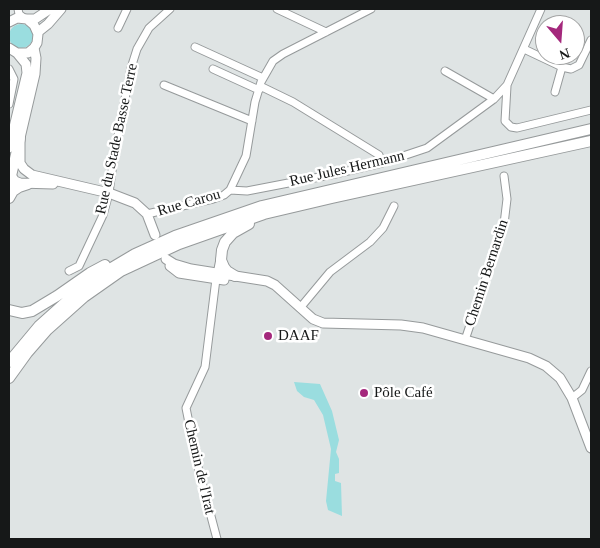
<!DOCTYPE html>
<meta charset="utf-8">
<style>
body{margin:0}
#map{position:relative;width:600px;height:548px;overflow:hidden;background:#dfe4e4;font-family:Georgia,serif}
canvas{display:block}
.frame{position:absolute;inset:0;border:10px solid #161818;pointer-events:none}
.north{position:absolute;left:535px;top:15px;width:50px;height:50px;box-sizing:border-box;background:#fff;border:1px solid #a2a3a3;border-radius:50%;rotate:162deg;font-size:14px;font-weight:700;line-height:20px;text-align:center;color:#161818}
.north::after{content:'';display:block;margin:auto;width:18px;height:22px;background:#a4287c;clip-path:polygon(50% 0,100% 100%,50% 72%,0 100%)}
</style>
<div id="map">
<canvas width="600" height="548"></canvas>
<div class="frame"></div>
<div class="north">N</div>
</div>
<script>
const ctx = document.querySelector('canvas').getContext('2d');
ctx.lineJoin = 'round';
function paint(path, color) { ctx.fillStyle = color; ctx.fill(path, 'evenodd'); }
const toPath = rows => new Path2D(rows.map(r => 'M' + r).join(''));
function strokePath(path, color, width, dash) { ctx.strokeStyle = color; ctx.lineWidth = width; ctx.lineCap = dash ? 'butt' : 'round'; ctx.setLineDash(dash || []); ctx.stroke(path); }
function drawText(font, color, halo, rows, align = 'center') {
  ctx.font = font + ' Georgia,serif'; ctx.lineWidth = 5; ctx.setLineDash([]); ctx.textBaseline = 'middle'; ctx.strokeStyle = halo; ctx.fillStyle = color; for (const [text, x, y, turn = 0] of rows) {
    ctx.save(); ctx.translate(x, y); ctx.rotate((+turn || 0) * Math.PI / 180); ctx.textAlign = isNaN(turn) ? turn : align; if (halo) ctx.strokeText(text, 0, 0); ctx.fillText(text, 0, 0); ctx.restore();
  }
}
paint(toPath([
 '9 36a12 12 0 1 1 24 0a12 12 0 1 1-24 0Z',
 [294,382,320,384,332,411,339,440,336,452,339,459,339,473,335,474,335,481,341,483,342,516,328,510,326,501,331,449,323,415,314,400,304,397,297,391]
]), '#9adddf');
const minor = toPath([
 [18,9,19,14,24,18],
 [277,9,326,32],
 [118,28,127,9],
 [195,47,263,78],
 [524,49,562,67,571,69,579,65,591,40],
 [9,69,14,79,9,104],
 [213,69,259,90],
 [445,71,494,99],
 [164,85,252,121],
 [260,86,293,102,379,155,382,163],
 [507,86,505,121,511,127,517,128,591,110],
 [555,92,562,67],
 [230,190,247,191,335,174,382,163,427,148,494,99,507,85,541,9],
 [147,214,213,199,224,195,230,190,246,156,255,102,261,82,273,61,283,54,371,9],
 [69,271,79,266,103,215,109,193,114,156,131,68,137,49,149,28,170,9],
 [300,308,330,272,370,242,383,228,394,206],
 [465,340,504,224,507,199,504,176],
 [572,398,582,390,591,371],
 [217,539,198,467,186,408,205,367,216,279,220,259]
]);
const major = toPath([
 [27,19,35,19,50,9],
 [9,22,17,18,27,19,34,25,38,34,37,43,34,48,28,53,17,53,9,48],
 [38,32,48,24,61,9],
 [34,48,36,58,35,74,20,138,20,163,24,169,32,175,109,193,135,203,147,214,155,235],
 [9,148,27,73,26,64,17,53],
 [9,173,15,181,20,183,53,184],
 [166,259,174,264,191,269,267,281,275,285,313,319,323,323,401,325,423,328,529,358,546,366,560,378,572,398,591,448],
 [170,266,179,273,224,280]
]);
const highway = toPath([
 [9,184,20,138],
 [9,198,13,191,19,187,28,184],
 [235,276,227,271,224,267,221,260,222,250,225,242,233,233,249,224],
 [9,310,22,313,32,311,57,296,90,273,105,265],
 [9,362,39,326,77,292,98,276,135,254,175,236,262,206,591,129],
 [9,378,27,353,47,330,84,297,121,271,179,244,264,214,332,198,591,141]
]);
strokePath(minor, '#969a9b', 9);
strokePath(major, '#969a9b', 11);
strokePath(highway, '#969a9b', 12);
strokePath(minor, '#fff', 7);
strokePath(major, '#fff', 9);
strokePath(highway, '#fff', 10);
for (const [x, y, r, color] of [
 [268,336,5,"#a4287c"],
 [364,393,5,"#a4287c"]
]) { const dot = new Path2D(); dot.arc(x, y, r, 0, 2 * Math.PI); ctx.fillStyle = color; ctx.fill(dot); strokePath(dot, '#fff', 2); }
drawText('15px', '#161818', '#fff', [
 ["Rue du Stade Basse Terre",117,139,-78],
 ["Rue Jules Hermann",347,169,-13],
 ["Rue Carou",189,203,-16],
 ["Chemin Bernardin",487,273,-72],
 ["Chemin de l'Irat",199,467,77]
]);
drawText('15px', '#161818', '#fff', [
 ["DAAF",278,336],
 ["Pôle Café",374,393]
], 'left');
</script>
